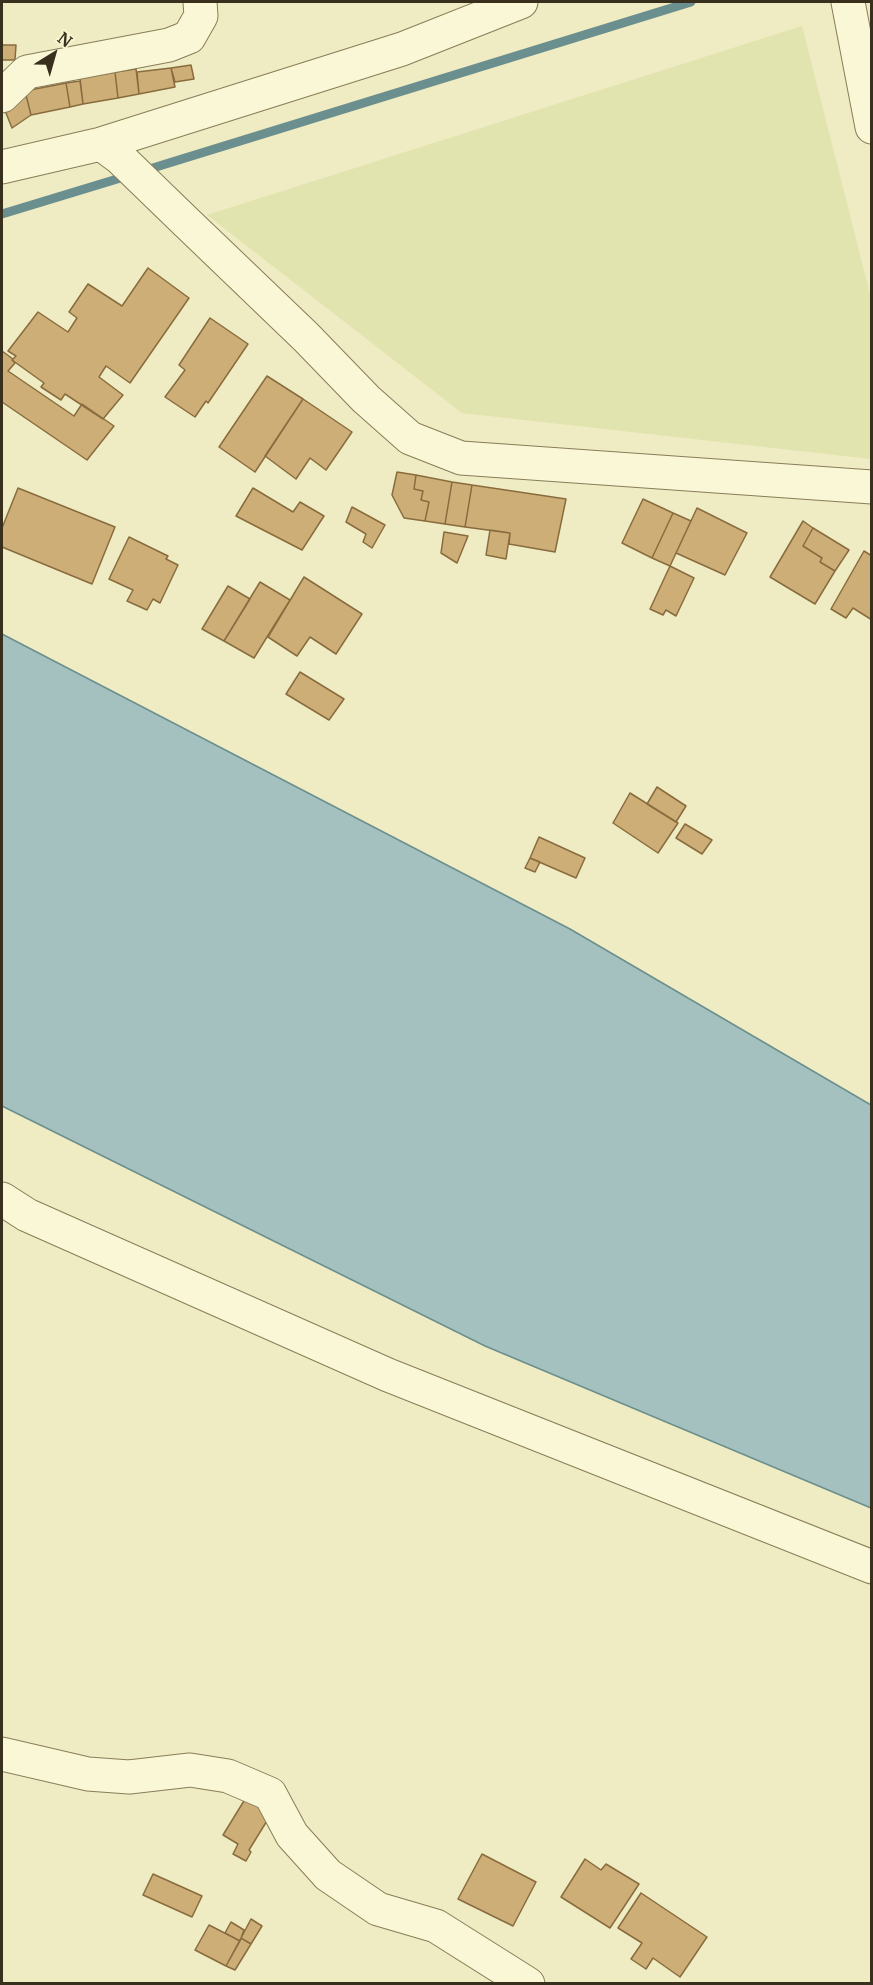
<!DOCTYPE html>
<style>
body{margin:0}
#map{position:relative;width:873px;height:1985px;overflow:hidden;background:#efebc2;font-family:Merriweather,serif}
canvas{display:block}
.frame{position:absolute;inset:0;border:3px solid #38301d;pointer-events:none}
.north{position:absolute;left:24px;top:24px;width:60px;height:60px;-webkit-text-stroke:4px #f6f4d1;paint-order:stroke;rotate:37deg;font-size:16px;font-weight:700;line-height:24px;text-align:center;color:#38301d}
.north::after{content:'';display:block;margin:auto;width:21px;height:27px;background:#38301d;clip-path:polygon(50% 0,100% 100%,50% 72%,0 100%)}
</style>
<div id="map">
<canvas width="873" height="1985"></canvas>
<div class="frame"></div>
<div class="north">N</div>
</div>
<script>
const ctx = document.querySelector('canvas').getContext('2d');
ctx.lineJoin = 'round';
function paint(path, color) { ctx.fillStyle = color; ctx.fill(path, 'evenodd'); }
const toPath = rows => new Path2D(rows.map(r => 'M' + r).join(''));
function strokePath(path, color, width, dash) { ctx.strokeStyle = color; ctx.lineWidth = width; ctx.lineCap = dash ? 'butt' : 'round'; ctx.setLineDash(dash || []); ctx.stroke(path); }
paint(toPath([
 [802,26,871,298,871,459,462,413,207,215]
]), '#e1e4af');
const water = toPath([
 [2,634,570,929,871,1105,871,1508,485,1346,2,1106,2,634]
]);
paint(water, '#a4c1bf');
strokePath(water, '#6b8f8e', 1.5);
strokePath(toPath([
 [143,171,691,2],
 [2,214,127,176]
]), '#6b8f8e', 9);
const building = toPath([
 [2,45,16,45,15,60,2,60,2,45],
 [191,65,194,79,175,82,171,68,191,65],
 [171,68,175,87,139,94,137,72,171,68],
 [136,69,139,94,118,98,115,72,136,69],
 [115,72,118,98,83,104,80,78,115,72],
 [80,81,83,104,70,107,66,83,80,81],
 [66,83,70,107,31,115,25,91,66,83],
 [25,91,31,115,12,128,4,108,25,91],
 [148,268,189,298,130,383,106,366,99,377,123,395,103,419,65,394,61,400,41,387,44,383,12,360,16,356,8,351,38,312,68,332,77,318,69,312,88,284,122,306,148,268],
 [210,318,248,344,208,403,206,401,195,417,165,397,185,370,179,365,210,318],
 [2,351,13,359,12,360,15,363,8,371,74,416,82,404,114,426,87,460,2,402,2,351],
 [267,376,303,399,255,472,219,447,267,376],
 [303,399,352,432,326,470,310,458,296,479,265,456,303,399],
 [397,472,416,475,414,489,423,491,421,500,429,502,425,521,404,518,392,495,397,472],
 [416,475,452,482,445,524,425,521,429,502,421,500,423,491,414,489,416,475],
 [452,482,472,485,465,527,445,524,452,482],
 [472,485,566,499,555,552,509,544,510,533,465,527,472,485],
 [18,488,115,527,92,584,2,547,2,528,18,488],
 [253,488,293,512,300,502,324,516,302,550,236,516,253,488],
 [643,499,673,513,652,558,622,543,643,499],
 [352,507,385,525,372,548,363,542,366,534,346,522,352,507],
 [697,508,747,533,725,575,676,553,697,508],
 [673,513,691,521,670,566,652,558,673,513],
 [803,521,813,528,803,546,822,558,820,562,835,571,815,604,770,577,803,521],
 [813,528,849,550,835,571,820,562,822,558,803,546,813,528],
 [490,530,510,533,506,559,486,555,490,530],
 [444,532,468,536,457,563,441,553,444,532],
 [129,537,168,556,166,559,178,565,160,603,153,599,147,610,127,601,133,590,109,579,129,537],
 [864,551,872,556,872,620,853,608,846,618,831,609,864,551],
 [670,566,694,578,676,616,666,610,663,615,650,609,670,566],
 [304,577,362,614,336,654,310,637,297,656,268,637,304,577],
 [260,582,290,600,254,658,224,641,260,582],
 [228,586,250,599,224,641,202,629,228,586],
 [300,672,344,699,329,720,286,694,300,672],
 [657,787,686,806,676,822,647,804,657,787],
 [630,793,678,823,658,853,613,823,630,793],
 [685,824,712,840,702,854,676,838,685,824],
 [539,837,585,858,576,878,530,858,539,837],
 [530,858,540,862,535,872,525,868,530,858],
 [247,1796,273,1811,249,1850,251,1852,246,1861,233,1854,238,1844,223,1835,247,1796],
 [482,1854,536,1882,513,1926,458,1899,482,1854],
 [585,1859,601,1870,606,1864,639,1884,610,1928,561,1897,585,1859],
 [153,1874,202,1896,192,1917,143,1895,153,1874],
 [641,1893,707,1937,680,1977,653,1958,646,1969,631,1959,642,1943,618,1928,641,1893],
 [251,1919,262,1926,251,1944,241,1938,251,1919],
 [231,1922,244,1930,240,1941,225,1933,231,1922],
 [209,1925,240,1941,226,1966,195,1950,209,1925],
 [241,1938,251,1944,235,1970,226,1966,241,1938]
]);
paint(building, '#ceae77');
strokePath(building, '#886c3e', 1.5);
const minor = toPath([
 [2,96,27,72,169,45,189,37,201,16,200,2],
 [101,144,120,158,183,219,306,337,366,399,410,438,461,458,872,487],
 [2,167,101,144,402,49,521,2],
 [2,1199,27,1215,388,1375,872,1567],
 [2,1754,88,1774,129,1777,190,1770,228,1776,270,1794,292,1835,328,1875,378,1909,436,1926,528,1984]
]);
const tertiary = toPath([
 [848,2,872,127]
]);
strokePath(minor, '#897d59', 35);
strokePath(tertiary, '#897d59', 35);
strokePath(minor, '#f9f7d5', 33);
strokePath(tertiary, '#f9f7d5', 33);
</script>
